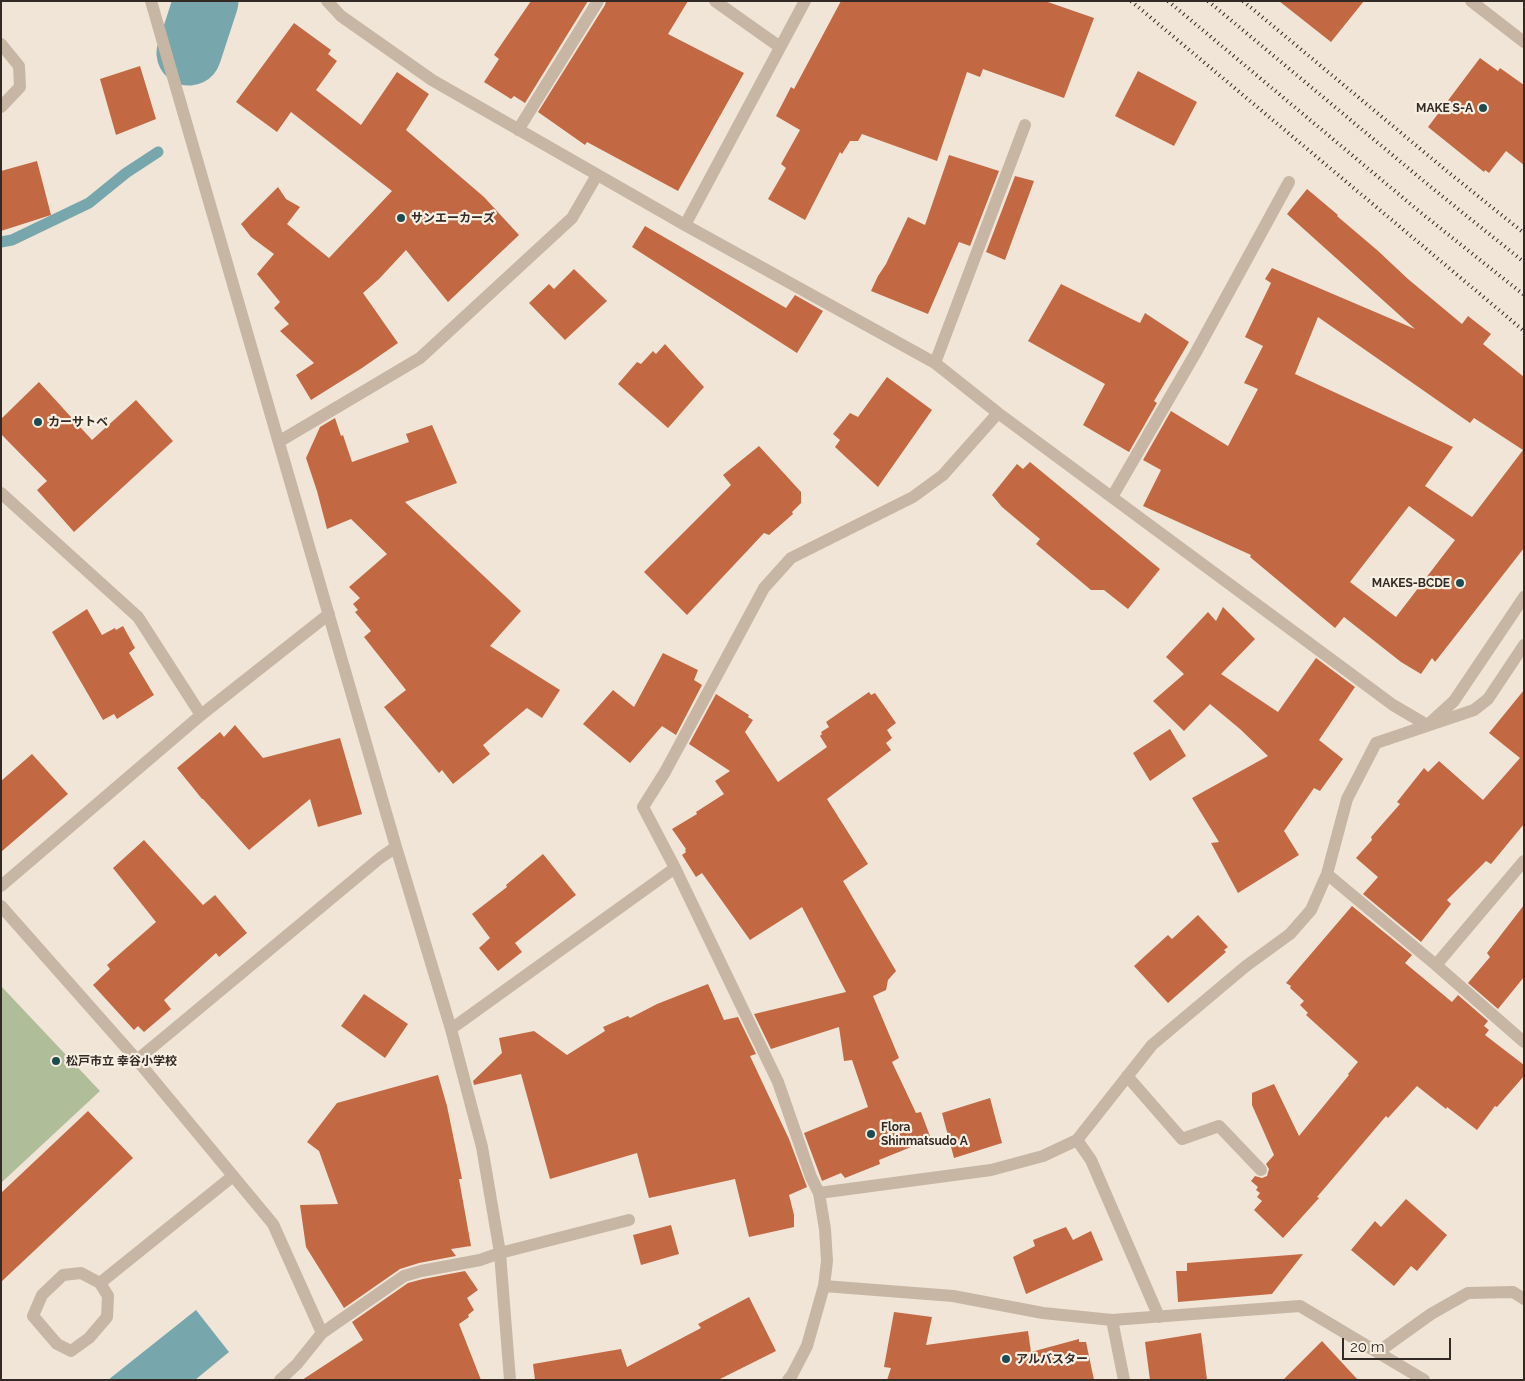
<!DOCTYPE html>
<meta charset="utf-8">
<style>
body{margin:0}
#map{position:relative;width:1525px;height:1381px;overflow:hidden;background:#f0e5d7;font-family:Raleway,sans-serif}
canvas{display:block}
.frame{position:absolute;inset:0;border:2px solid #332a25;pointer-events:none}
.scale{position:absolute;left:1342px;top:1338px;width:109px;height:22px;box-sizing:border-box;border:2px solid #332a25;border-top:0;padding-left:6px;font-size:15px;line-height:18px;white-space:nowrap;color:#332a25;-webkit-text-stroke:4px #f8efe3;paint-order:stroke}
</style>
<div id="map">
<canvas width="1525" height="1381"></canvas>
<div class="frame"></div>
<div class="scale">20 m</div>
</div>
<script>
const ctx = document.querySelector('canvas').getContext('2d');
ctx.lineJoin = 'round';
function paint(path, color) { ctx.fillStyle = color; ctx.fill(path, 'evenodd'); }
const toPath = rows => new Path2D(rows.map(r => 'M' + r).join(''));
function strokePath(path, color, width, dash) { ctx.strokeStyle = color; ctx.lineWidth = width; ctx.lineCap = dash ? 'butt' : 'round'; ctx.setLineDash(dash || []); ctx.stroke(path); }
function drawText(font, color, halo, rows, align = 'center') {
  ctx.font = font + ' Raleway,"Noto Sans JP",sans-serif'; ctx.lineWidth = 4.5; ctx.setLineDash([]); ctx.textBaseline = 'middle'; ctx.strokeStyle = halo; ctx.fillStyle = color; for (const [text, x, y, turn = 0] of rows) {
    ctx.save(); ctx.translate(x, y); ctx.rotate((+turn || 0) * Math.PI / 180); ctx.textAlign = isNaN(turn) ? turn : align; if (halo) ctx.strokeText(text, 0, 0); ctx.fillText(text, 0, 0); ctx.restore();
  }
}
paint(toPath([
 [1,986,100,1091,1,1183]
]), '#afbe98');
paint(toPath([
 [196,1310,229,1352,195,1380,108,1380]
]), '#77a7ac');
strokePath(toPath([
 [1,242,12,240,89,203,126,173,158,152]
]), '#77a7ac', 11);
strokePath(toPath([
 [189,53,206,1]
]), '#77a7ac', 65);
paint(toPath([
 [531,1,588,1,525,103,514,96,511,99,484,82,499,59,494,55],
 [606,1,688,1,668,34,744,73,678,191,587,142,585,145,538,112,605,5],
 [841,1,1045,1,1094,18,1064,98,983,69,980,77,967,72,937,161,862,134,858,141,850,141,842,154,840,152,805,220,768,199,786,168,781,164,800,130,776,116,791,87,794,89],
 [1279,1,1364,1,1331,42],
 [294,23,331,50,328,54,337,61,316,90,361,125,397,72,429,94,406,130,484,197,519,235,448,302,406,250,379,279,363,293,398,343,362,368,311,400,296,375,314,363,280,331,289,324,274,308,280,302,257,274,274,254,251,237,241,224,278,187,286,199,300,207,287,224,329,258,392,191,291,112,277,132,236,102],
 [1480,58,1498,71,1500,68,1524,85,1524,165,1506,151,1489,173,1485,170,1484,172,1428,127],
 [140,66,156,119,116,135,100,79],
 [1138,71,1197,102,1174,146,1115,116],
 [949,155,999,171,970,246,959,242,928,314,871,291,878,276,886,264,908,217,925,225],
 [37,161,51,215,1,231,1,171],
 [1015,176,1034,181,1005,260,986,252],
 [1307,189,1338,215,1337,216,1377,250,1408,279,1462,324,1468,316,1491,334,1483,344,1524,377,1524,548,1435,662,1432,658,1421,674,1401,662,1344,617,1335,628,1250,557,1251,555,1143,506,1161,470,1143,460,1171,411,1228,446,1258,389,1244,383,1263,346,1245,337,1271,283,1265,279,1272,268,1415,329,1287,214],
 [1318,317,1470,423,1474,418,1523,450,1472,517,1425,486,1453,447,1295,374],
 [1409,506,1455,540,1396,617,1350,582],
 [645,226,786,308,795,295,823,311,797,353,632,247],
 [574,269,607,301,565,340,529,303,549,284,554,289],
 [1061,284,1140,323,1145,313,1189,342,1154,401,1157,403,1129,452,1083,425,1105,384,1028,341],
 [665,344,704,387,668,428,618,384,637,362,641,364,653,351,656,354],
 [887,377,932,410,878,487,835,447,840,440,833,434,850,413,858,417],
 [39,382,92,440,136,400,173,441,74,532,37,490,47,481,1,434,1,419],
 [335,418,341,436,343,435,352,462,409,442,406,434,432,425,457,483,405,502,521,611,490,646,560,690,542,718,527,708,483,745,490,754,453,784,442,770,439,773,384,707,406,690,364,637,371,631,355,612,358,610,353,604,360,598,349,587,387,554,351,519,327,529,317,491,306,458,320,427],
 [759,446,801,492,801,503,792,512,793,514,769,535,764,533,687,615,644,572,731,485,723,475],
 [1030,462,1160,569,1128,609,1104,590,1091,590,1036,544,1040,539,1002,507,992,495,1017,464,1023,469],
 [1223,607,1255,639,1221,674,1278,712,1316,658,1355,687,1319,740,1343,759,1320,791,1314,788,1284,831,1299,855,1238,893,1211,843,1219,842,1192,798,1268,756,1240,729,1210,704,1184,731,1153,701,1184,674,1166,657,1208,612,1216,621],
 [87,609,102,635,115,628,116,630,123,626,135,648,129,653,154,695,117,719,114,714,103,720,52,632],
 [663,653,698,670,694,680,702,685,676,735,662,726,630,763,583,724,613,690,634,707],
 [1524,690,1524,824,1491,864,1486,861,1447,900,1451,904,1421,942,1363,894,1378,877,1356,858,1372,840,1371,837,1400,804,1397,802,1424,768,1428,772,1439,761,1483,800,1520,758,1489,733],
 [869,692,871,695,875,693,896,723,887,730,892,738,886,743,891,750,827,799,868,864,843,881,896,971,888,980,886,990,873,996,899,1058,892,1062,916,1113,921,1112,931,1139,879,1160,880,1164,845,1178,841,1173,822,1181,804,1133,868,1107,852,1060,844,1061,839,1027,771,1049,754,1014,846,992,802,907,750,940,702,873,696,877,682,855,686,852,685,850,686,849,672,829,697,814,696,812,724,794,715,781,730,771,689,744,716,694,749,715,748,717,753,720,745,732,778,782,827,747,820,736,822,734,821,732,829,727,826,722],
 [235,725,263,758,340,738,362,814,318,827,310,799,249,850,203,799,202,799,177,768,220,732,224,737],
 [1170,729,1186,756,1150,781,1133,753],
 [32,754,68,794,1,852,1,781],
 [144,840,203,905,215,895,247,933,219,957,216,953,164,1000,171,1009,144,1032,138,1026,134,1030,93,985,110,969,107,965,156,922,113,868],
 [543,854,576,895,515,943,522,952,498,971,479,948,490,938,472,914,507,887,506,885],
 [1524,905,1524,977,1498,1009,1468,983,1490,957,1487,953],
 [1352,906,1412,955,1405,963,1452,1002,1458,995,1488,1021,1484,1026,1489,1030,1485,1035,1524,1065,1524,1076,1497,1107,1495,1106,1477,1130,1447,1107,1446,1109,1417,1086,1388,1118,1386,1116,1317,1197,1319,1198,1283,1238,1254,1210,1262,1201,1257,1197,1260,1193,1256,1190,1258,1187,1251,1181,1255,1176,1262,1178,1267,1176,1269,1169,1266,1164,1274,1155,1252,1105,1252,1093,1274,1084,1299,1136,1349,1075,1348,1074,1358,1062,1306,1015,1308,1013,1300,1005,1304,1001,1290,988,1291,986,1286,983],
 [1198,915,1228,947,1224,950,1226,952,1168,1003,1134,966,1168,935,1172,939],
 [708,984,724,1020,738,1017,756,1054,750,1056,789,1139,807,1187,789,1195,794,1215,794,1227,749,1237,735,1179,649,1198,637,1153,550,1179,521,1074,474,1085,473,1081,502,1053,499,1038,534,1031,567,1055,605,1031,603,1027,628,1016,630,1018,657,1004],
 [364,994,408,1024,385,1058,341,1026],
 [438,1075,447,1106,462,1179,459,1179,471,1246,451,1249,456,1256,419,1263,400,1269,344,1308,306,1247,300,1205,338,1204,319,1151,307,1142,337,1103],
 [990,1098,1002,1143,954,1158,942,1113],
 [88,1111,133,1158,1,1282,1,1193],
 [1406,1199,1447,1235,1417,1271,1411,1266,1394,1286,1351,1250,1375,1221,1381,1227],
 [671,1225,679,1254,641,1265,633,1235],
 [1066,1227,1073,1240,1091,1231,1103,1260,1026,1294,1013,1257,1035,1246,1033,1240],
 [1303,1254,1272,1294,1178,1302,1176,1271,1187,1271,1187,1263],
 [465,1271,478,1290,467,1298,474,1310,468,1315,469,1317,459,1324,481,1380,302,1380,363,1340,352,1322,408,1283,423,1279],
 [749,1297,776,1351,718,1380,535,1380,533,1364,621,1349,627,1367,701,1328,698,1324],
 [894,1312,932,1317,926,1345,1028,1331,1031,1352,1079,1339,1079,1342,1086,1342,1094,1380,887,1380,891,1368,884,1367],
 [1201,1333,1207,1380,1150,1380,1145,1342],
 [1322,1341,1358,1380,1283,1380]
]), '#c26943');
strokePath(toPath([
 [151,1,396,847,451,1029,482,1147,500,1253,510,1380],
 [327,1,341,16,432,80,685,225,935,363,998,413,1393,705,1427,725],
 [715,1,780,47],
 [1471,1,1524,42],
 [1,44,19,66,20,87,1,107],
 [518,130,598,1],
 [685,225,805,1],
 [935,363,1025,125],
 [280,441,420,358,572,218,597,175],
 [1,493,138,617,201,715],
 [1112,497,1195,354,1289,182],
 [1431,722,1454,701,1524,597],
 [1327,874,1436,965,1524,1042],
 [1,886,201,715,329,614],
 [1,906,137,1060,273,1224,322,1333],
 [1436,965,1524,861],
 [451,1029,675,868],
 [137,1060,380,858,396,847],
 [1127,1076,1182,1139,1219,1126,1261,1170],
 [1077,1140,1091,1160,1159,1317],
 [819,1193,811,1177,778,1082,675,868,643,807,665,772,764,588,791,558,913,497,943,475,998,413],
 [100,1283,81,1273,63,1275,42,1295,33,1316,57,1344,71,1351,89,1338,107,1317,108,1296,100,1283,233,1176],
 [824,1286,953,1296,1043,1313,1112,1320,1300,1306,1424,1380],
 [1112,1320,1124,1380],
 [1378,1352,1431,1314,1468,1293,1513,1292,1524,1299],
 [280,1380,297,1364,322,1333,404,1276,421,1271,480,1260,500,1253,629,1220],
 [788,1380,792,1375,807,1346,824,1286,827,1261,825,1229,819,1193,991,1170,1043,1156,1077,1140,1152,1045,1246,966,1290,934,1311,910,1327,874,1347,799,1376,743,1474,710,1488,699,1524,645]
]), '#c7b6a4', 12);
strokePath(toPath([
 [1131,1,1524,331],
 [1168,1,1420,212,1524,295],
 [1208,1,1432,188,1524,262],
 [1243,1,1448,172,1524,233]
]), '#332a25', 4, [1, 4]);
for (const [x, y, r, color] of [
 [1483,108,5,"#1c4c52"],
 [401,218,5,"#1c4c52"],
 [38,422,5,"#1c4c52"],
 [1460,583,5,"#1c4c52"],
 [56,1061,5,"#1c4c52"],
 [871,1134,5,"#1c4c52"],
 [1006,1359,5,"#1c4c52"]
]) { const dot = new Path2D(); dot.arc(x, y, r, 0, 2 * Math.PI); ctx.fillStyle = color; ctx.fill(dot); strokePath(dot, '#f8efe3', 2); }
drawText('bold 12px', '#332a25', '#f8efe3', [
 ["MAKE S-A",1473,108,"right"],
 ["サンエーカーズ",411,218],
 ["カーサトベ",48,422],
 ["MAKES-BCDE",1450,583,"right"],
 ["松戸市立 幸谷小学校",66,1061],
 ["Flora",881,1127],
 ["Shinmatsudo A",881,1141],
 ["アルバスター",1016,1359]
], 'left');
</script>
